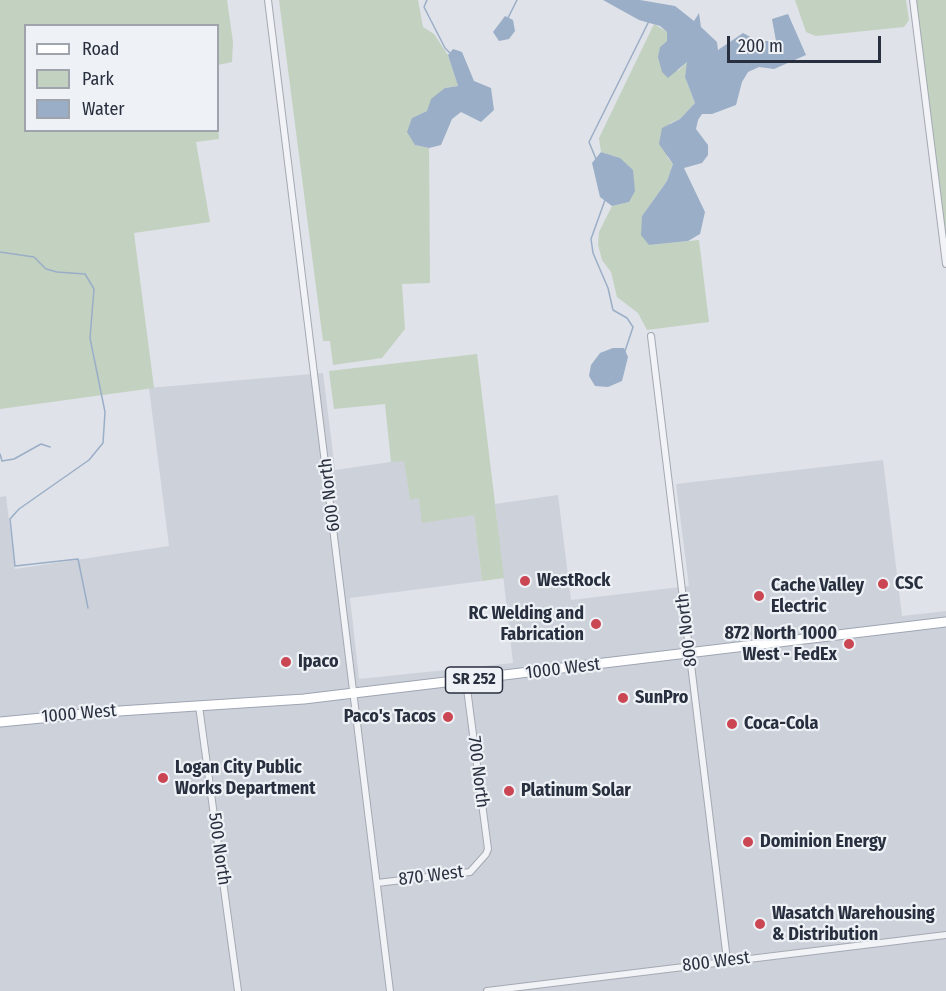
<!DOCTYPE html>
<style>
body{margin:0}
#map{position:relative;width:946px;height:991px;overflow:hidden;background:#dfe2e8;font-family:"Fira Sans Condensed",sans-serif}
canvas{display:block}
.legend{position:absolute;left:24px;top:24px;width:195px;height:108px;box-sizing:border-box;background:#eef1f5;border:2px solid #9fa3ac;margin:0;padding:8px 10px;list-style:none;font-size:18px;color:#282f3e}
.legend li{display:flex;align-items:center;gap:12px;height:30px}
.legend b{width:30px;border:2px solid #9fa3ac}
.scale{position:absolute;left:727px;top:36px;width:154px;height:27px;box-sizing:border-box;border:3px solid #282f3e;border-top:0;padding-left:8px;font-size:18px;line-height:21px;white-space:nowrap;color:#282f3e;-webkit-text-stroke:4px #eef1f5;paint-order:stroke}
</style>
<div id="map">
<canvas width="946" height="991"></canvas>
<ul class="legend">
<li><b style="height:8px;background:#fff"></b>Road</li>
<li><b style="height:16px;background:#c3d1c0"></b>Park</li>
<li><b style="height:16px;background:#9aaec7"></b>Water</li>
</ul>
<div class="scale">200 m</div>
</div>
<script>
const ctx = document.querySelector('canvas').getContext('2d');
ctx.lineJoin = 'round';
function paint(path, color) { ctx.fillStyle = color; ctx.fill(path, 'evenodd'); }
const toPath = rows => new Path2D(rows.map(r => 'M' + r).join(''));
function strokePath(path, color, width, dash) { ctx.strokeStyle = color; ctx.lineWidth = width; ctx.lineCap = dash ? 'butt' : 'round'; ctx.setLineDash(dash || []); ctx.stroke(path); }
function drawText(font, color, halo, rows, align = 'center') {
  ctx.font = font + ' "Fira Sans Condensed",sans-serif'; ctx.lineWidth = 4.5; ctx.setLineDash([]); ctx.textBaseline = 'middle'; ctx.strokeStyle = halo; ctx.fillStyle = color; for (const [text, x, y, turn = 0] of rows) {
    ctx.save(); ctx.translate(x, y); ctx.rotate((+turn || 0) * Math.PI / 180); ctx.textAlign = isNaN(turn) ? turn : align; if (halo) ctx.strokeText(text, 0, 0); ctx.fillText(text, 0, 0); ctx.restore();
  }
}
paint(toPath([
 [323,373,335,470,404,460,410,499,419,498,474,515,482,581,350,598,359,679,513,663,495,504,558,495,571,600,689,586,676,484,883,460,902,616,946,611,946,991,0,991,0,497,6,496,15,569,169,546,149,388]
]), '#cdd1da');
paint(toPath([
 [0,0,227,0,233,42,232,62,218,65,218,26,26,26,26,130,218,130,218,128,219,139,196,142,210,222,134,233,154,388,0,409],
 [279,0,418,0,423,27,434,34,448,55,458,86,445,88,427,111,412,118,415,145,429,148,430,283,402,284,405,329,382,358,333,365,330,341,323,341],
 [795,0,906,0,909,20,904,27,816,36,806,32],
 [916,0,946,0,946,239],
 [654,24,667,32,667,41,660,47,678,71,688,61,685,77,695,103,680,119,670,123,667,157,673,164,667,181,642,216,649,245,699,240,709,322,647,330,638,313,617,297,611,272,602,260,598,245,599,232,612,206,629,202,620,158,601,152,599,138],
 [477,354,504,578,482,581,474,515,422,523,419,498,410,500,404,461,391,462,385,404,334,409,329,371]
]), '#c3d1c0');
paint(toPath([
 [603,0,640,0,675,6,694,21,699,13,701,27,717,42,718,50,743,33,758,41,776,41,772,19,788,14,806,55,774,69,759,67,748,72,742,82,736,105,712,114,702,114,698,120,696,129,708,145,708,155,702,163,684,168,705,212,700,234,688,241,649,245,641,235,642,216,667,181,673,164,659,144,662,128,680,119,695,103,685,77,687,62,668,78,662,72,658,57,660,47,667,41,667,32,660,26,639,20],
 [505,16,513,20,515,31,509,39,499,41,493,32],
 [453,49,462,52,474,81,491,88,494,110,481,122,461,112,452,119,441,145,429,148,415,145,407,132,412,118,427,111,431,99,445,88,458,86,448,55],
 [601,152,620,158,633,170,635,191,629,202,612,206,600,197,592,163],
 [613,348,624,348,628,357,622,381,608,387,595,386,589,376,591,365,600,353]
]), '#9aaec7');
strokePath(toPath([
 [427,0,424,7,445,48,451,54],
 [508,18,517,0],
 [596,159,589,142,649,21],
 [605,200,591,239,593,253,608,288,613,310,627,318,633,327,625,351],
 [0,252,34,257,46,269,57,272,85,274,94,289,90,338,105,412,103,443,89,460,19,509,10,519,15,566,78,559,88,608],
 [0,454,2,461,14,459,41,444,50,447]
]), '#9aaec7', 1.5);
const minor = toPath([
 [268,0,390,991],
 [913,0,946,264],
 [651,336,727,960],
 [199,706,238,991],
 [377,883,470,872,486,854,488,849,466,681],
 [487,991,946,935]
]);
const primary = toPath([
 [0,722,104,712,304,699,946,622]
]);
strokePath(minor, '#a4a9b2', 8);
strokePath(primary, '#9ea5b3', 11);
strokePath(minor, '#f1f3f6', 6);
strokePath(primary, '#fff', 9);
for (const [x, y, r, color] of [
 [525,581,6,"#ca4652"],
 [883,584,6,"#ca4652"],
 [759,596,6,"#ca4652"],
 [596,624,6,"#ca4652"],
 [849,644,6,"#ca4652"],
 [286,662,6,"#ca4652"],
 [623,698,6,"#ca4652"],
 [448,717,6,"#ca4652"],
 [732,724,6,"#ca4652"],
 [163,778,6,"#ca4652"],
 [509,791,6,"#ca4652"],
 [748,842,6,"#ca4652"],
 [760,924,6,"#ca4652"]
]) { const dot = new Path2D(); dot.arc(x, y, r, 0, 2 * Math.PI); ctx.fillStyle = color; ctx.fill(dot); strokePath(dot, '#eef1f5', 2); }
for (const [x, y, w] of [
 [474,680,57]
]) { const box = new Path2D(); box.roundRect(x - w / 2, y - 13, w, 26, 4.5); ctx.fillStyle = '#eef1f5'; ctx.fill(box); strokePath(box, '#282f3e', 1.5); }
drawText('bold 16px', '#282f3e', null, [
 ["SR 252",474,680]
]);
drawText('18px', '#282f3e', '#eef1f5', [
 ["600 North",330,495,-97],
 ["800 North",687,630,-97],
 ["1000 West",563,669,-7],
 ["1000 West",79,714,-5],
 ["700 North",478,772,83],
 ["500 North",219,849,82],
 ["870 West",431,876,-7],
 ["800 West",716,962,-7]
]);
drawText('bold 18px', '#282f3e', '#eef1f5', [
 ["WestRock",537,581],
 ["CSC",895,584],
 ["Cache Valley",771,586],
 ["Electric",771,607],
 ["RC Welding and",584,614,"right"],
 ["Fabrication",584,635,"right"],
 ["872 North 1000",837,634,"right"],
 ["West - FedEx",837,655,"right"],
 ["Ipaco",298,662],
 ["SunPro",635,698],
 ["Paco's Tacos",436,717,"right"],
 ["Coca-Cola",744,724],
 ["Logan City Public",175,768],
 ["Works Department",175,789],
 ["Platinum Solar",521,791],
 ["Dominion Energy",760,842],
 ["Wasatch Warehousing",772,914],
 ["& Distribution",772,935]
], 'left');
</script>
